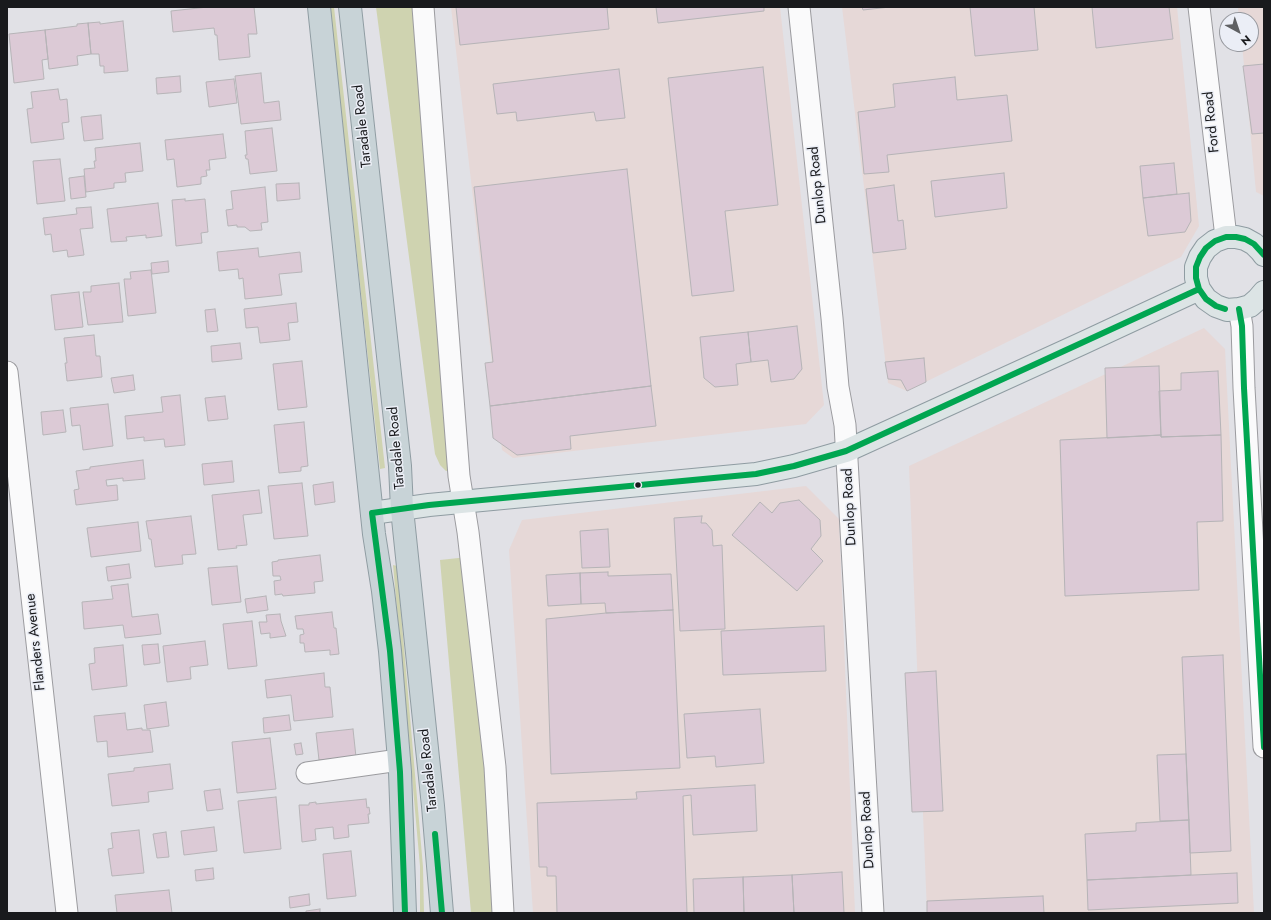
<!DOCTYPE html>
<style>
body{margin:0}
#map{position:relative;width:1271px;height:920px;overflow:hidden;background:#e1e1e6;font-family:Jost,sans-serif}
canvas{display:block}
.frame{position:absolute;inset:0;border:8px solid #191a1d;pointer-events:none}
.north{position:absolute;left:1219px;top:12px;width:40px;height:40px;box-sizing:border-box;background:#ebeef6;border:1px solid #97999f;border-radius:50%;rotate:140deg;font-size:11px;font-weight:700;line-height:16px;text-align:center;color:#191a1d}
.north::after{content:'';display:block;margin:auto;width:14px;height:18px;background:#5f6063;clip-path:polygon(50% 0,100% 100%,50% 72%,0 100%)}
</style>
<div id="map">
<canvas width="1271" height="920"></canvas>
<div class="frame"></div>
<div class="north">N</div>
</div>
<script>
const ctx = document.querySelector('canvas').getContext('2d');
ctx.lineJoin = 'round';
function paint(path, color) { ctx.fillStyle = color; ctx.fill(path, 'evenodd'); }
const toPath = rows => new Path2D(rows.map(r => 'M' + r).join(''));
function strokePath(path, color, width, dash) { ctx.strokeStyle = color; ctx.lineWidth = width; ctx.lineCap = dash ? 'butt' : 'round'; ctx.setLineDash(dash || []); ctx.stroke(path); }
function drawText(font, color, halo, rows, align = 'center') {
  ctx.font = font + ' Jost,sans-serif'; ctx.lineWidth = 3; ctx.setLineDash([]); ctx.textBaseline = 'middle'; ctx.strokeStyle = halo; ctx.fillStyle = color; for (const [text, x, y, turn = 0] of rows) {
    ctx.save(); ctx.translate(x, y); ctx.rotate((+turn || 0) * Math.PI / 180); ctx.textAlign = isNaN(turn) ? turn : align; if (halo) ctx.strokeText(text, 0, 0); ctx.fillText(text, 0, 0); ctx.restore();
  }
}
paint(toPath([
 [451,7,780,7,824,405,806,424,513,458,502,450],
 [842,7,1177,7,1199,226,1181,257,907,391,888,383],
 [1238,7,1264,7,1264,196,1256,192,1242,44,1251,44,1251,20,1239,20],
 [1204,328,1225,349,1254,913,927,913,909,466],
 [806,486,839,519,855,913,533,913,509,550,522,520]
]), '#e6d8d7');
paint(toPath([
 [330,7,334,7,385,468,380,469],
 [376,7,412,7,462,447,453,470,446,471,440,465,435,454],
 [477,556,505,913,471,913,440,560],
 [393,565,397,566,423,867,424,913,420,913,420,866]
]), '#cfd3b0');
const building = toPath([
 [208,7,254,7,257,34,248,34,250,57,219,60,217,35,215,35,214,28,173,32,171,11,208,7],
 [456,7,607,7,609,29,460,45,456,7],
 [656,7,764,7,764,11,658,23,656,7],
 [862,7,890,7,863,10,862,7],
 [970,7,1034,7,1038,50,975,56,970,7],
 [1092,7,1169,7,1173,39,1096,48,1092,7],
 [123,21,128,71,104,73,104,66,100,66,99,54,91,54,88,23,100,22,100,24,123,21],
 [88,23,91,54,77,56,78,65,49,69,45,30,77,26,77,24,88,23],
 [45,30,48,59,42,60,44,79,14,83,9,34,45,30],
 [1264,64,1264,133,1252,134,1243,66,1264,64],
 [763,67,778,205,725,211,734,291,692,296,668,78,763,67],
 [619,69,625,118,596,121,594,112,517,121,516,112,497,114,493,84,619,69],
 [261,73,264,103,279,101,281,120,241,124,235,76,261,73],
 [180,76,181,92,157,94,156,78,180,76],
 [955,77,957,100,1007,95,1012,141,887,155,889,172,864,174,858,112,895,107,893,84,955,77],
 [234,79,237,103,209,107,206,82,234,79],
 [58,89,60,100,67,99,69,122,62,123,64,139,31,143,27,109,33,108,31,92,58,89],
 [101,115,103,139,84,141,81,117,101,115],
 [272,128,277,171,250,174,248,159,246,159,245,155,247,155,245,131,272,128],
 [223,134,226,158,209,160,210,170,206,170,207,176,201,177,201,184,177,187,174,159,167,160,165,140,223,134],
 [140,143,143,171,125,173,126,182,114,183,114,188,86,192,84,169,95,168,94,161,96,161,95,148,140,143],
 [60,159,65,201,37,204,33,161,60,159],
 [1174,163,1177,194,1143,198,1140,166,1174,163],
 [627,169,651,386,490,406,485,363,493,362,474,187,627,169],
 [1004,173,1007,208,935,217,931,181,1004,173],
 [84,176,86,197,71,199,69,178,84,176],
 [299,183,300,199,277,201,276,184,299,183],
 [894,185,898,221,903,220,906,249,873,253,866,189,894,185],
 [265,187,268,222,261,223,262,230,250,231,245,227,237,227,237,225,228,226,226,210,233,209,231,191,265,187],
 [1189,193,1191,221,1185,232,1148,236,1143,198,1189,193],
 [185,199,185,201,205,199,208,232,201,233,202,243,176,246,172,200,185,199],
 [158,203,162,236,146,238,146,235,126,237,127,241,111,242,107,209,158,203],
 [91,207,93,228,80,229,84,255,68,257,67,250,53,252,51,234,45,235,43,218,77,214,76,208,91,207],
 [258,248,259,257,300,252,302,272,279,274,282,295,245,299,243,278,239,279,238,269,219,271,217,252,258,248],
 [168,261,169,272,152,274,151,263,168,261],
 [151,270,156,313,128,316,124,279,131,279,130,272,151,270],
 [119,283,123,322,88,325,83,292,91,292,91,286,119,283],
 [79,292,83,327,55,330,51,295,79,292],
 [296,303,298,322,288,323,290,340,260,343,258,327,246,328,244,309,296,303],
 [215,309,218,331,207,332,205,310,215,309],
 [797,326,802,369,794,379,771,382,768,360,751,362,748,332,797,326],
 [748,332,751,362,736,364,738,385,715,387,704,378,700,337,748,332],
 [94,335,96,356,100,356,102,377,67,381,65,363,67,363,64,338,94,335],
 [240,343,242,359,212,362,211,346,240,343],
 [924,358,926,382,907,391,901,380,888,379,885,362,924,358],
 [302,361,307,407,278,410,273,364,302,361],
 [1159,366,1161,435,1107,438,1105,368,1159,366],
 [1218,371,1221,435,1161,437,1159,391,1181,390,1181,373,1218,371],
 [133,375,135,390,114,393,111,378,133,375],
 [651,386,656,426,570,436,571,449,517,455,493,438,490,406,651,386],
 [180,395,185,445,165,447,164,439,144,441,144,437,127,439,125,416,163,412,161,397,180,395],
 [225,396,228,419,208,421,205,398,225,396],
 [108,404,113,446,83,450,80,425,72,426,70,408,108,404],
 [63,410,66,432,43,435,41,412,63,410],
 [304,422,308,466,301,467,301,471,279,473,274,425,304,422],
 [1161,435,1161,437,1221,435,1223,521,1197,522,1199,590,1065,596,1060,440,1161,435],
 [143,460,145,479,123,481,123,478,106,480,107,486,117,485,118,500,76,505,74,490,79,489,76,471,90,469,90,467,143,460],
 [232,461,234,482,204,485,202,464,232,461],
 [333,482,335,502,315,505,313,485,333,482],
 [302,483,308,536,274,539,268,486,302,483],
 [259,490,262,513,243,515,247,545,236,546,237,548,218,550,212,495,259,490],
 [799,500,820,520,821,536,811,549,823,561,797,591,732,535,760,502,772,513,780,503,799,500],
 [191,516,196,554,182,555,183,564,155,567,151,539,149,539,146,521,191,516],
 [702,516,701,523,706,523,712,530,713,546,722,545,725,629,680,631,674,518,702,516],
 [138,522,141,551,91,557,87,528,138,522],
 [608,529,610,567,582,568,580,531,608,529],
 [320,555,323,581,314,582,315,593,283,596,282,594,275,595,274,581,281,580,280,576,273,576,272,562,278,561,278,560,320,555],
 [129,564,131,578,108,581,106,567,129,564],
 [237,566,241,602,212,605,208,568,237,566],
 [608,572,608,576,671,574,673,610,606,613,605,603,581,604,580,573,608,572],
 [580,573,581,604,548,606,546,575,580,573],
 [128,584,132,617,158,614,161,634,125,638,123,625,84,629,82,602,113,599,111,586,128,584],
 [266,596,268,610,247,613,245,599,266,596],
 [673,610,680,768,551,774,546,619,606,613,673,610],
 [332,612,334,628,336,628,339,654,330,655,330,650,305,652,304,643,300,643,300,635,304,634,303,629,297,629,295,616,332,612],
 [280,614,281,621,286,636,270,638,270,633,261,634,259,622,267,622,266,615,280,614],
 [252,621,257,666,228,669,223,624,252,621],
 [824,626,826,671,723,675,721,631,824,626],
 [205,641,208,665,190,667,191,679,167,682,163,646,205,641],
 [158,644,160,663,144,665,142,645,158,644],
 [123,645,127,686,92,690,89,664,95,663,94,648,123,645],
 [1223,655,1231,851,1190,853,1182,657,1223,655],
 [936,671,943,811,912,812,905,673,936,671],
 [324,673,325,687,330,687,333,717,294,721,291,695,267,698,265,680,324,673],
 [166,702,169,726,147,729,144,705,166,702],
 [760,709,764,763,716,767,715,756,687,758,684,714,760,709],
 [125,713,127,730,142,728,142,730,150,730,153,752,108,757,107,741,97,742,94,716,125,713],
 [289,715,291,730,264,733,263,718,289,715],
 [353,729,356,757,319,760,316,733,353,729],
 [270,738,276,789,237,793,232,742,270,738],
 [301,743,303,754,296,755,294,744,301,743],
 [1186,754,1189,820,1160,821,1157,755,1186,754],
 [170,764,173,789,148,792,149,802,112,806,108,774,134,771,134,768,170,764],
 [755,785,757,831,693,835,691,795,683,796,687,913,557,913,556,876,547,876,547,867,539,867,537,803,637,799,636,792,755,785],
 [220,789,223,809,207,811,204,791,220,789],
 [276,797,281,849,244,853,238,801,276,797],
 [366,799,367,808,369,807,370,814,368,814,369,823,348,825,349,837,334,839,333,827,315,829,316,840,302,842,299,805,309,805,309,803,316,802,316,804,366,799],
 [1189,820,1191,875,1087,880,1085,834,1136,831,1136,823,1189,820],
 [214,827,217,851,184,855,181,831,214,827],
 [139,830,144,873,112,876,108,849,113,848,111,833,139,830],
 [166,832,169,857,157,858,153,834,166,832],
 [351,851,356,896,327,899,323,854,351,851],
 [213,868,214,879,196,881,195,870,213,868],
 [842,872,844,913,794,913,792,875,842,872],
 [1237,873,1238,903,1088,910,1087,880,1237,873],
 [792,875,794,913,744,913,743,877,792,875],
 [743,877,744,913,694,913,693,879,743,877],
 [169,890,172,913,117,913,115,895,169,890],
 [309,894,310,905,290,908,289,897,309,894],
 [1043,896,1044,913,927,913,927,901,1043,896],
 [320,909,320,913,306,913,306,911,320,909]
]);
paint(building, '#dccad6');
strokePath(building, '#b6b4b7', 1);
const minor = toPath([
 [423,7,459,476,468,532,495,767,503,913],
 [799,7,832,318,838,387,845,425,873,913],
 [1199,7,1226,237],
 [1239,309,1242,326,1244,388,1264,747],
 [7,372,67,913],
 [307,773,399,760]
]);
const major = toPath([
 [1264,255,1261,251,1254,244,1245,239,1236,237,1226,237,1215,241,1206,248,1200,257,1196,267,1196,278,1199,289,1206,299,1216,306,1227,310,1239,309,1250,306,1258,299,1264,292],
 [372,513,429,505,756,474,794,466,846,451,1083,343,1199,289]
]);
const highway = toPath([
 [319,7,374,534,383,591,390,651,400,772,405,913],
 [350,7,400,466,402,509,433,806,442,913]
]);
strokePath(minor, '#9b9b9f', 23);
strokePath(major, '#8f9ca2', 24);
strokePath(highway, '#8f9ca2', 24);
strokePath(minor, '#fafafb', 21);
strokePath(major, '#dce4e5', 22);
strokePath(highway, '#c8d3d7', 22);
strokePath(toPath([
 [1225,309,1216,306,1206,299,1199,289,1196,278,1196,267,1200,257,1206,248,1215,241,1226,237,1236,237,1245,239,1254,244,1264,255],
 [1239,309,1242,326,1244,388,1264,747],
 [435,834,442,913],
 [405,913,400,772,390,651,372,513,429,505,756,474,794,466,846,451,1199,289]
]), '#00a651', 6);
for (const [x, y, r, color] of [
 [638,485,3.5,"#191a1d"]
]) { const dot = new Path2D(); dot.arc(x, y, r, 0, 2 * Math.PI); ctx.fillStyle = color; ctx.fill(dot); strokePath(dot, '#ebeef6', 1.5); }
drawText('14px', '#191a1d', '#ebeef6', [
 ["Ford Road",1212,122,-96],
 ["Taradale Road",363,126,-96],
 ["Dunlop Road",818,185,-96],
 ["Taradale Road",397,448,-95],
 ["Dunlop Road",850,507,-93],
 ["Flanders Avenue",36,642,-96],
 ["Taradale Road",429,770,-96],
 ["Dunlop Road",868,830,-93]
]);
</script>
